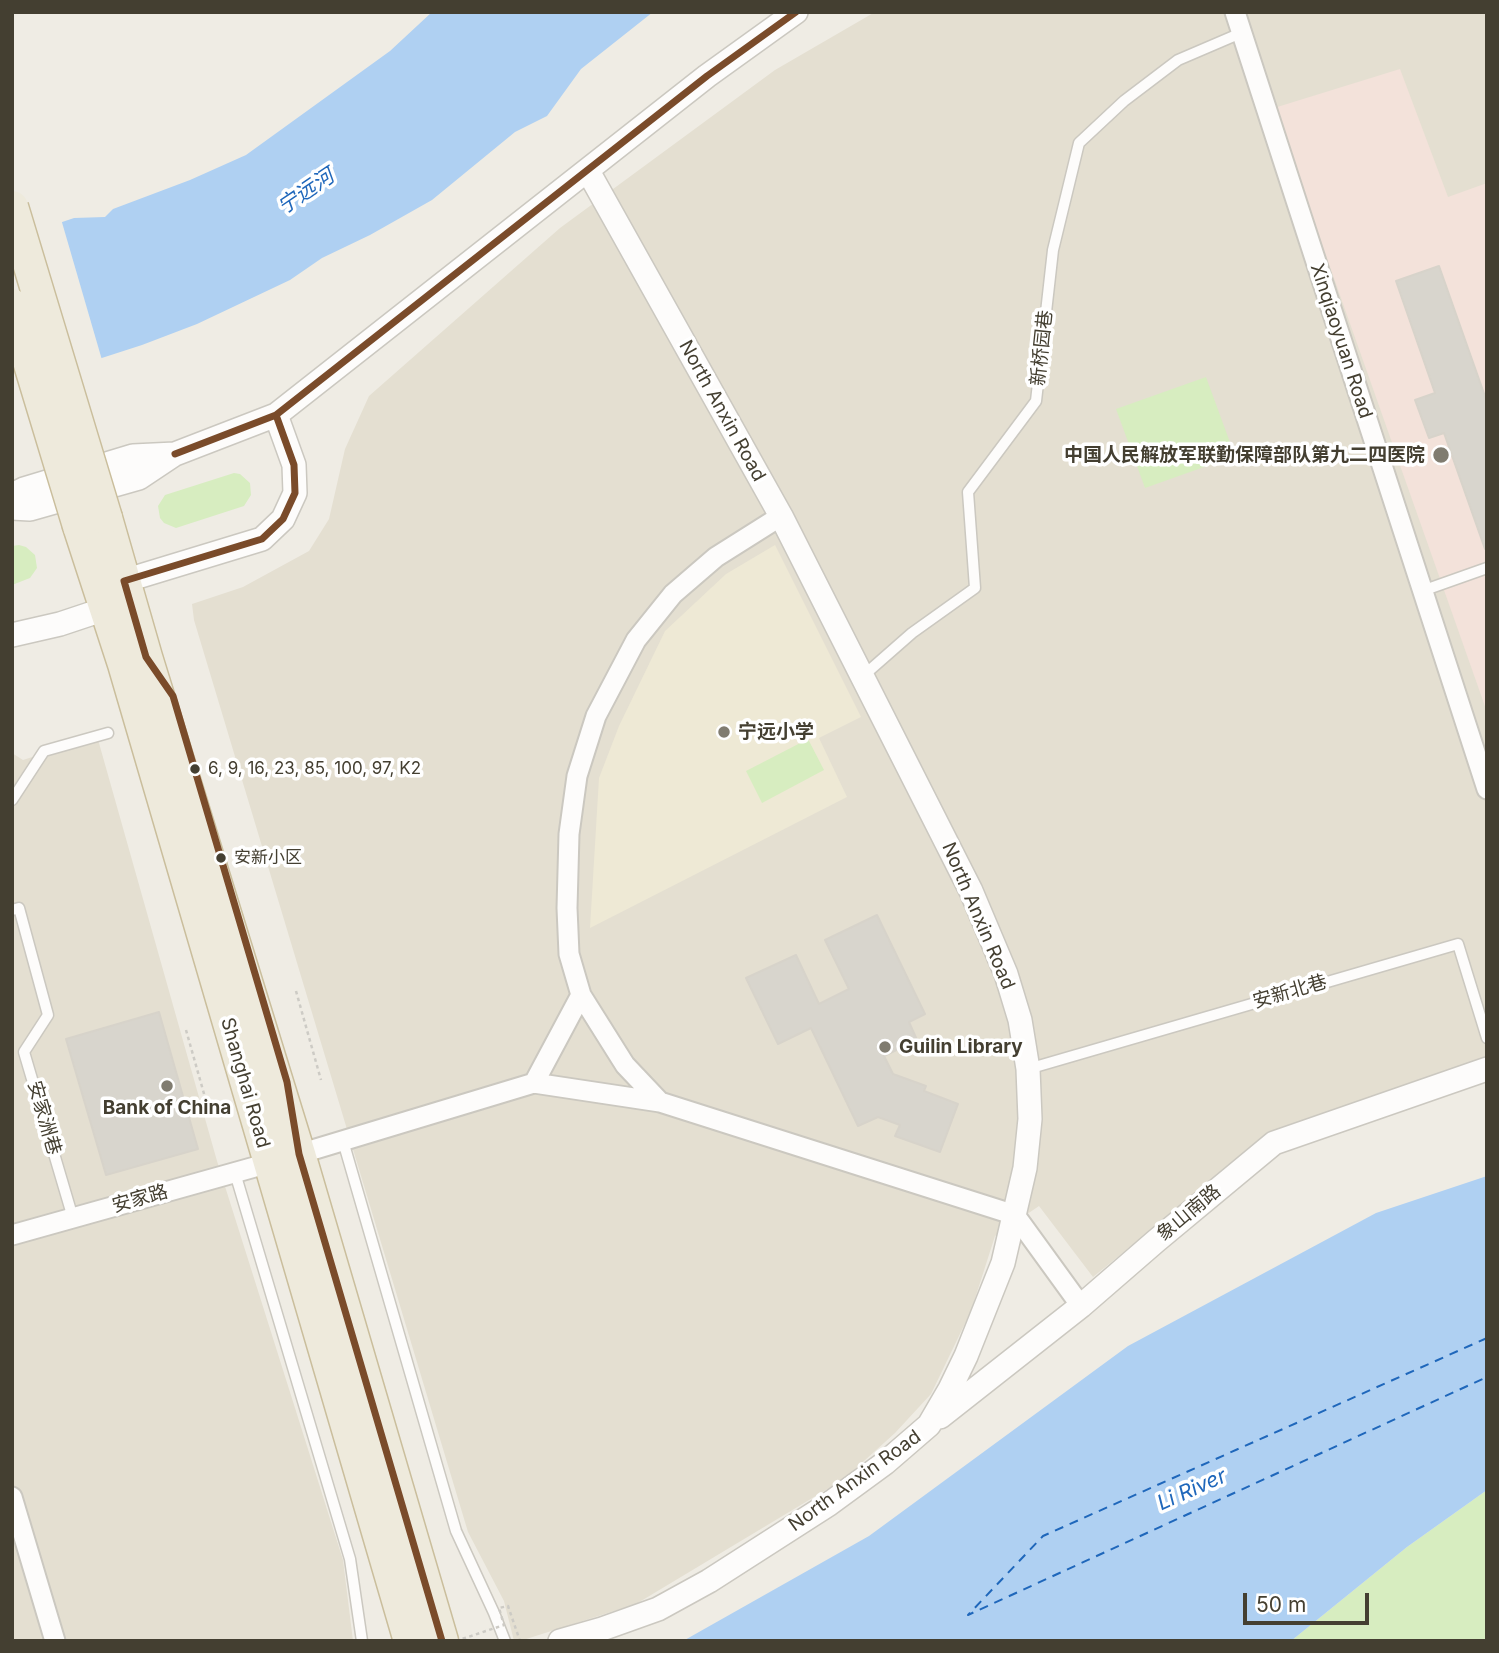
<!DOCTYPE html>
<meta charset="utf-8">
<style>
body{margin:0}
#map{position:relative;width:1499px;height:1653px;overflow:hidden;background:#efece4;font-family:Inter,sans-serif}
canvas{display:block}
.frame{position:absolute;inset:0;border:14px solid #443f31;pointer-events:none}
.scale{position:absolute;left:1243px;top:1593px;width:126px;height:32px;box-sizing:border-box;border:4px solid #443f31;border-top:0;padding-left:9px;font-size:21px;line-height:24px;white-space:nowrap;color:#443f31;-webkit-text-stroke:5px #fff;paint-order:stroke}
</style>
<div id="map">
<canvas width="1499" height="1653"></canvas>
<div class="frame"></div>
<div class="scale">50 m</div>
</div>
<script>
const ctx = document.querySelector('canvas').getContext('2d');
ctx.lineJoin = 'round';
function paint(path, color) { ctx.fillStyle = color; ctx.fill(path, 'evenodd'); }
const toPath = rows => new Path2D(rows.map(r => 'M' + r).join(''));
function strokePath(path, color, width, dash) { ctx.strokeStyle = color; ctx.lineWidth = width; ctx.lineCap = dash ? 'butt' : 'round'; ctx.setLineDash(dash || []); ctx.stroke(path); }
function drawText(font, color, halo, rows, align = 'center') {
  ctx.font = font + ' Inter,"Noto Sans SC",sans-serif'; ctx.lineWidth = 7; ctx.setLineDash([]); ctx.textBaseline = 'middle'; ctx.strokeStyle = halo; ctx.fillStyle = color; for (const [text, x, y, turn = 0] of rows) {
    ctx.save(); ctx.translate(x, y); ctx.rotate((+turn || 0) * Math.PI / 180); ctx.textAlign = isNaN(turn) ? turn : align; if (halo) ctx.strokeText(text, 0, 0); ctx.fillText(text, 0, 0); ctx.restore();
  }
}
paint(toPath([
 [875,12,1487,12,1487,1061,1266,1137,1093,1277,1039,1206,995,1236,971,1311,931,1394,895,1433,844,1479,636,1604,520,1641,514,1641,504,1601,468,1532,194,620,192,604,243,587,309,551,329,519,345,449,369,396,560,228,775,70],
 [97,736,217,1161,343,1560,353,1641,12,1641,12,753,23,760]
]), '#e4dfd1');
paint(toPath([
 [775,545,861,717,819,738,847,797,590,928,599,778,619,726,665,631,726,574]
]), '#eee9d5');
paint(toPath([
 [1400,69,1448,197,1487,183,1487,712,1274,108]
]), '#f3e2da');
paint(toPath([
 [1206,377,1235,456,1145,488,1116,409],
 [234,473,240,474,250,483,251,495,244,506,176,528,164,523,160,518,158,506,165,495],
 [19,545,26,547,35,555,37,568,30,578,12,585,12,546],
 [808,739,824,770,762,803,746,771],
 [1487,1490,1487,1641,1291,1641,1407,1547]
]), '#d7edc0');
paint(toPath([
 [432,12,653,12,581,69,547,116,515,132,432,200,370,235,322,258,290,280,197,324,142,345,12,387,12,239,74,218,105,217,113,209,190,180,246,155,390,51],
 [1487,1176,1487,1490,1407,1547,1291,1641,683,1641,869,1536,1128,1346,1376,1213]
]), '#afd0f2');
paint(toPath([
 [61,219,102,360,12,391,12,235]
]), '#efece4');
strokePath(toPath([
 [1487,1338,1043,1536,968,1615,1487,1377]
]), '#1f67bb', 2, [9, 7]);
const building = toPath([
 [1439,266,1487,402,1487,549,1485,549,1444,433,1429,438,1415,400,1435,393,1396,281,1439,266],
 [877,915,925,1014,909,1022,917,1040,884,1056,893,1074,926,1086,924,1091,958,1104,940,1152,895,1136,900,1125,878,1117,858,1126,811,1028,778,1044,746,978,796,955,819,1004,849,989,825,940,877,915],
 [159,1012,198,1149,106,1175,66,1039,159,1012]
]);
paint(building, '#d8d5cd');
strokePath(building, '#d7d3ca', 2);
const service = toPath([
 [1422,591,1487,568],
 [863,676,912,633,975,588,968,492,1036,401,1053,250,1079,143,1124,101,1178,60,1241,33],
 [12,800,44,751,108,733],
 [12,910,19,908,48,1015,24,1052,73,1218],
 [1028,1069,1458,944,1487,1038],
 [343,1141,456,1531,494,1613,505,1641],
 [235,1173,350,1559,362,1641]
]);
const minor = toPath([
 [1235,12,1487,789],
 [581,995,625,1065,660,1102],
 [534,1083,581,995,569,954,567,908,569,834,577,776,596,716,636,640,673,594,716,557,781,516],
 [299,1154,534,1083,660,1102,1015,1215,1081,1306],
 [12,1235,269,1163],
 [12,1497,55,1641]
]);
const tertiary = toPath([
 [12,495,24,489,133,456,175,454],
 [12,508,30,509,139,478,175,454,276,415,707,76,796,12],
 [124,581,262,539,283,519,295,493,294,465,276,415],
 [12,635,60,624,105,609],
 [940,1417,1081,1306,1156,1241,1274,1143,1487,1069],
 [560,1641,602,1629,658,1609,709,1581,829,1504,885,1463,929,1425,950,1389,966,1356,1003,1263,1025,1168,1030,1119,1028,1069,1020,1020,1006,974,971,891,781,516,588,171]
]);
const trunk = toPath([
 [106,518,146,657,299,1154,442,1641],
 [79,526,124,664,410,1641]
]);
strokePath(service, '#cbc8c0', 13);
strokePath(minor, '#cbc8c0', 23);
strokePath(tertiary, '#cbc8c0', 26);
strokePath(trunk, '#cabe9c', 35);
strokePath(toPath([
 [296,991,321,1080],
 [186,1030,210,1115]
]), '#cdcbc5', 2.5, [3.5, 3.5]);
strokePath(service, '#fdfcfb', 10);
strokePath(minor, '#fdfcfb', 19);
strokePath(tertiary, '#fdfcfb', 23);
strokePath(trunk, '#eeeadc', 32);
const trunkBridge = toPath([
 [12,207,106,518],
 [12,305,79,526]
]);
strokePath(trunkBridge, '#cabe9c', 35, []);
strokePath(toPath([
 [456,1641,504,1625,499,1608,508,1606,520,1641]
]), '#cdcbc5', 2.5, [3.5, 3.5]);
strokePath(trunkBridge, '#eeeadc', 32);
strokePath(toPath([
 [276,415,294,465,295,493,283,519,262,539,124,581,146,657,173,696,287,1082,299,1154,442,1641],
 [175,454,276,415,707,76,796,12]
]), '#7a4b2a', 7);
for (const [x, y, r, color] of [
 [1441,455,9,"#807c70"],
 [724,732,7,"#807c70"],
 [195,769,6,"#443f31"],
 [221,858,6,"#443f31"],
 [885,1047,7,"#807c70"],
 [167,1086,7,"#807c70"]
]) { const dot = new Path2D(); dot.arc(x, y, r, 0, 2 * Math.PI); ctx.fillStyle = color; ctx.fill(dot); strokePath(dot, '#fff', 2.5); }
drawText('17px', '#443f31', '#fff', [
 ["6, 9, 16, 23, 85, 100, 97, K2",208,769],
 ["安新小区",234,858]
], 'left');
drawText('19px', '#443f31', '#fff', [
 ["Xinqiaoyuan Road",1341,341,72],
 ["新桥园巷",1042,348,-84],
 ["North Anxin Road",722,411,61],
 ["North Anxin Road",978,916,67],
 ["安新北巷",1290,992,-16],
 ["Shanghai Road",245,1083,74],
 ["安家洲巷",44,1118,74],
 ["安家路",140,1199,-16],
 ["象山南路",1189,1213,-40],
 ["North Anxin Road",855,1481,-36]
]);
drawText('bold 19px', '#443f31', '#fff', [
 ["中国人民解放军联勤保障部队第九二四医院",1425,455,"right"],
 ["宁远小学",738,732],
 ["Guilin Library",899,1047],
 ["Bank of China",167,1108,"center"]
], 'left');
drawText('italic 21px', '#1f67bb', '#fff', [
 ["宁远河",306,192,-34],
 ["Li River",1192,1490,-24]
]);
</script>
